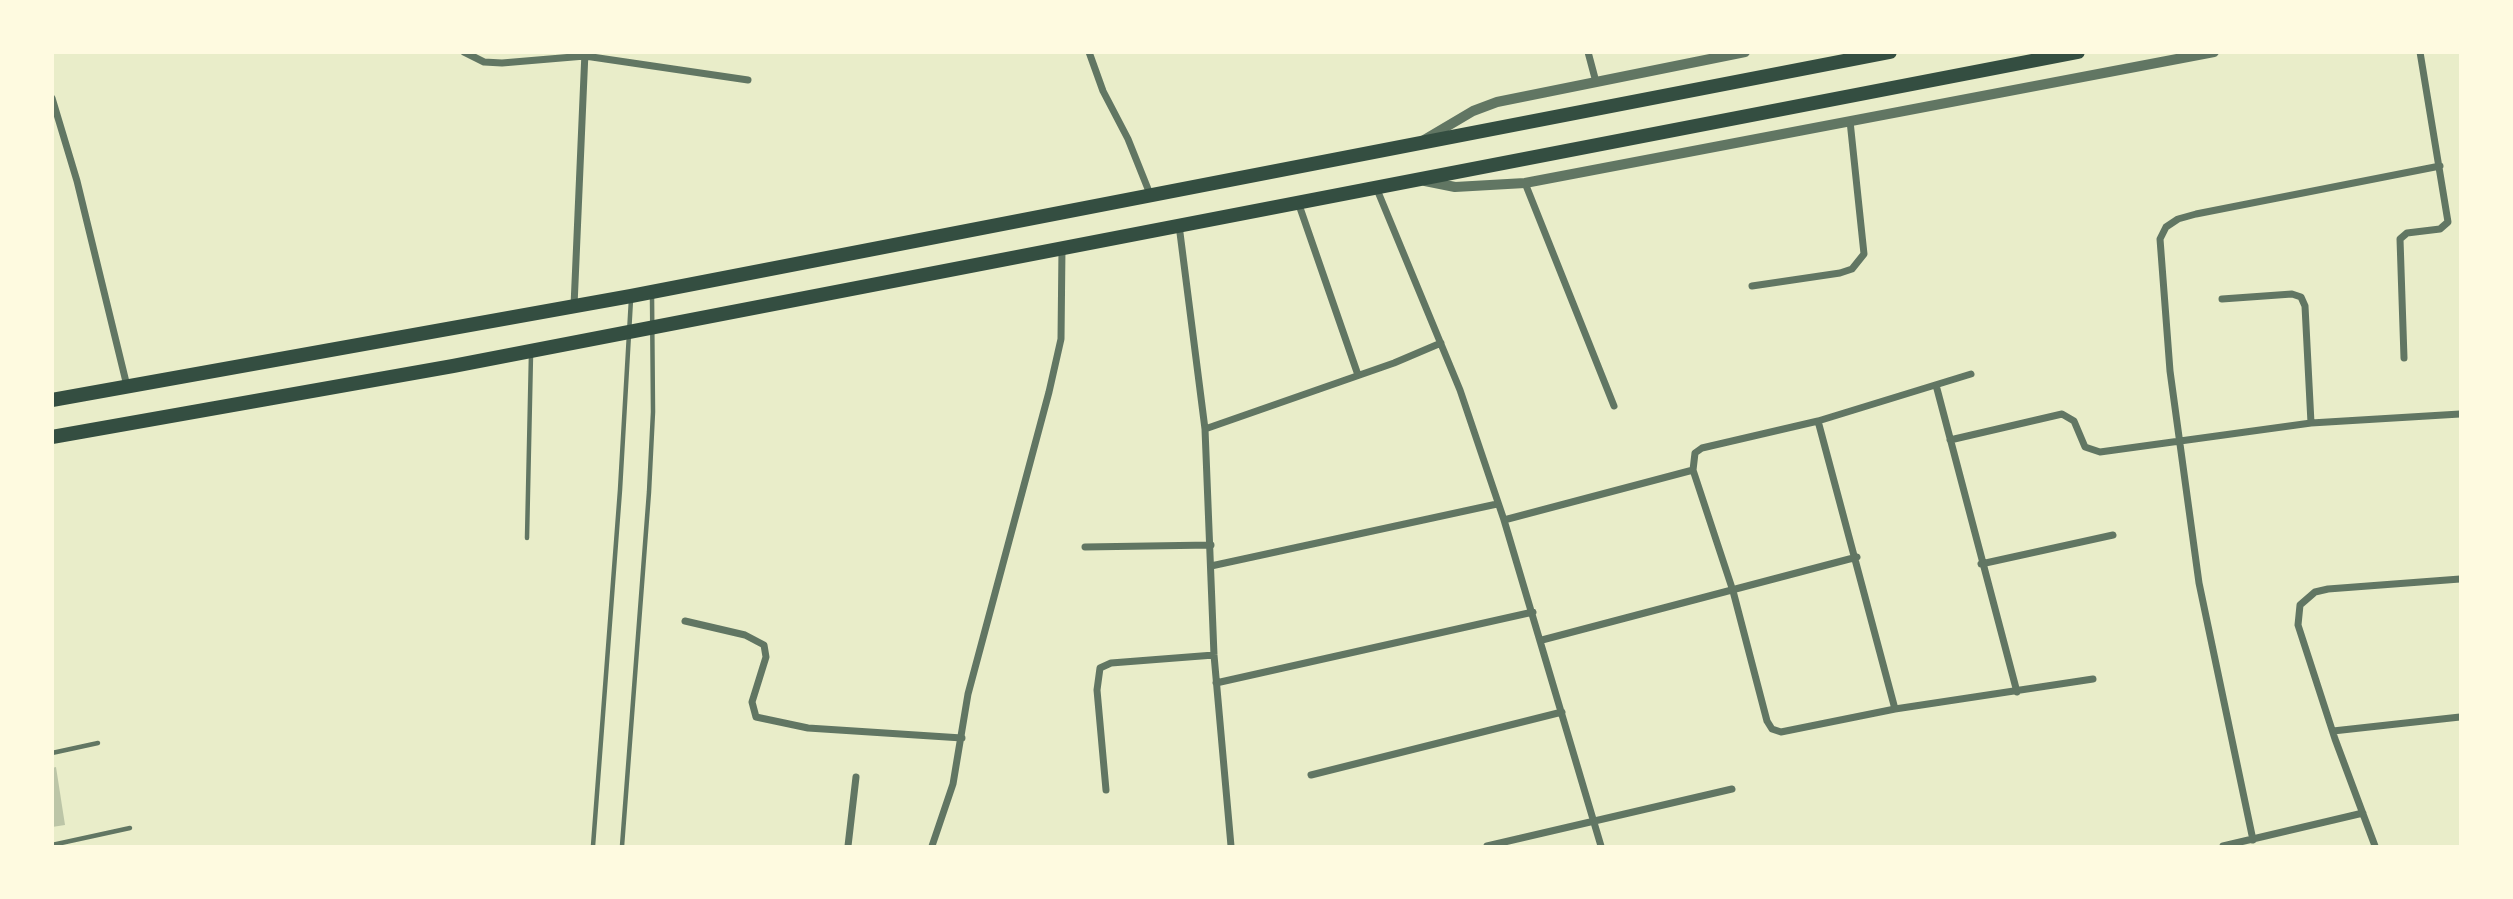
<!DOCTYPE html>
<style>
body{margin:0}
#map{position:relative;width:2513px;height:899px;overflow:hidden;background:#e9edc9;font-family:"PT Sans",sans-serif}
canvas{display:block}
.frame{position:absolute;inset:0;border:54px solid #fefae0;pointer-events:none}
</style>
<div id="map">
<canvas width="2513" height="899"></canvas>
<div class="frame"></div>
</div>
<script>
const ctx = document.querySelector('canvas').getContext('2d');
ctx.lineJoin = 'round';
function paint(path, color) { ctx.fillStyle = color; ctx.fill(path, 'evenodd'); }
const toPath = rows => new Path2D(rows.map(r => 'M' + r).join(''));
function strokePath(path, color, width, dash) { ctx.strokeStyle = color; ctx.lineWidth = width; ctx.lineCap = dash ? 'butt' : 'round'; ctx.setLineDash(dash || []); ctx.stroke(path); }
paint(toPath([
 [56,767,65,825,52,827,52,768]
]), '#bcc5a7');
strokePath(toPath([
 [527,538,531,354],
 [52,753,98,743],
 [52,845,130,828],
 [593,846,620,490,631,299],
 [622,846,649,492,653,412,652,296]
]), '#617663', 4.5);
strokePath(toPath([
 [464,52,484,62,502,63,585,56,748,80],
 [1089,52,1103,91,1128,139,1150,194],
 [1588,52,1596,82],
 [52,98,77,181,127,386],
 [1525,183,1614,406],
 [1376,187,1460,390,1504,520,1601,846],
 [1298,202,1358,375],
 [1179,225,1205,429,1214,655,1231,846],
 [1752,286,1840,273,1852,269,1864,254,1850,121],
 [2222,299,2292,294,2301,297,2305,306,2311,423],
 [574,306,585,52],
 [2404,358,2400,239,2407,233,2440,229,2448,222,2420,52],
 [1971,374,1818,421,1702,448,1695,453,1693,470,1733,591,1767,721,1772,729,1781,732,1895,709,2093,679],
 [1936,385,2017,692],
 [1818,421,1895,709],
 [1205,429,1394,363,1441,343],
 [1950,440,2062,414,2074,421,2085,447,2100,452,2311,423,2460,414],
 [1504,520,1693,470],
 [1085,547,1211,545],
 [1981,564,2113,535],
 [1211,566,1497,504],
 [685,621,745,635,764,645,766,657,752,702,756,717,808,728,962,738],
 [1542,640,1857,557],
 [1216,683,1533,612],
 [2333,731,2460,717],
 [1311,775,1562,712],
 [1106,790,1097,690,1100,668,1111,663,1214,655],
 [2253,840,2199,583,2170,371,2160,239,2166,227,2178,219,2196,214,2440,166],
 [848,846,856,777],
 [932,846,953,784,968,694,1049,392,1061,339,1062,248],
 [1487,846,1732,789],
 [2223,846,2363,813],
 [2375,846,2335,739,2298,625,2300,605,2315,592,2328,589,2460,579]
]), '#617663', 7);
strokePath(toPath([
 [1424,140,1473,111,1497,102,1745,52],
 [1425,181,1455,187,1525,183,2214,52]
]), '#617663', 10);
strokePath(toPath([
 [52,400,631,296,1890,52],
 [52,437,453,366,2078,52]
]), '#344e41', 14);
</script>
